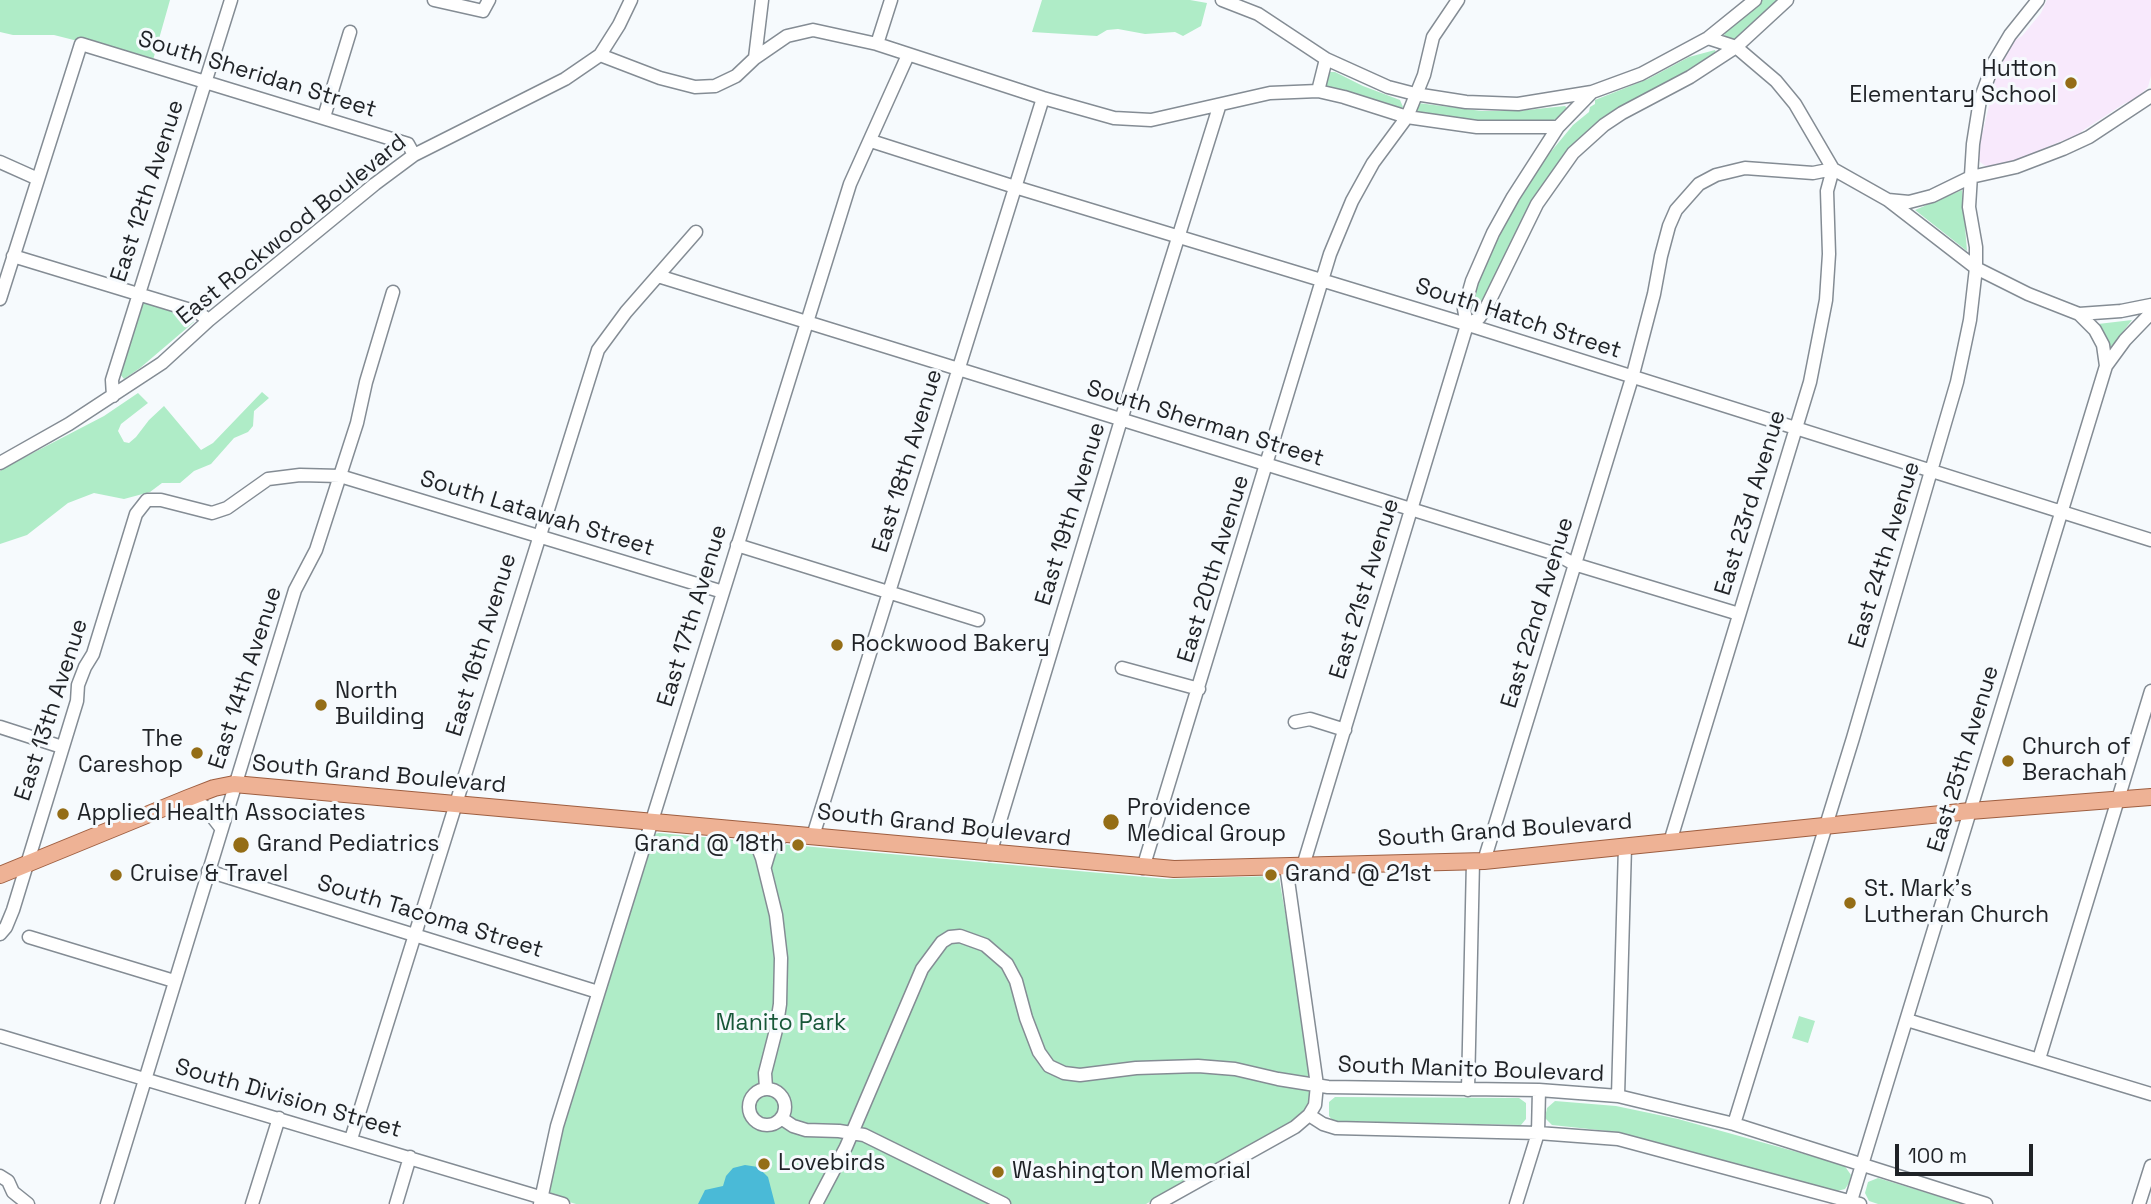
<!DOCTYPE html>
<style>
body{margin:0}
#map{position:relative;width:2151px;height:1204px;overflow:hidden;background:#f6fafd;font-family:"Space Grotesk",sans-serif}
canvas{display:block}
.scale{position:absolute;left:1895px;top:1144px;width:138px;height:32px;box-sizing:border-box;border:4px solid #1f2226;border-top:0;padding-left:9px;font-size:21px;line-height:24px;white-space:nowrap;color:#1f2226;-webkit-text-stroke:5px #f6fafd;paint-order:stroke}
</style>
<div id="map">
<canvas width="2151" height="1204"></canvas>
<div class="scale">100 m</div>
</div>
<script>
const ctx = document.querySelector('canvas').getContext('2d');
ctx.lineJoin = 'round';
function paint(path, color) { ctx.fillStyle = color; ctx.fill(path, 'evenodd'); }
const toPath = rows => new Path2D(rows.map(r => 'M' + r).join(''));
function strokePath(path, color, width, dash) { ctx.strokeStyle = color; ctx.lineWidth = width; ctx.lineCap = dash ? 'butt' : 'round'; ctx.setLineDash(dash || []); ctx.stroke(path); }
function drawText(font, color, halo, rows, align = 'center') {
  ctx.font = font + ' "Space Grotesk",sans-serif'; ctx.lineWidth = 6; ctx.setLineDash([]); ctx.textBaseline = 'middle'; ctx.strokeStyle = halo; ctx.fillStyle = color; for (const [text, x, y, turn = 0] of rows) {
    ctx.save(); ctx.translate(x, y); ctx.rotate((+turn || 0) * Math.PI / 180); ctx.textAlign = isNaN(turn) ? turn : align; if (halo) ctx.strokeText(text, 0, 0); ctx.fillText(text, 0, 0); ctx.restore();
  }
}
paint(toPath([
 [2047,0,2151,0,2151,76,2148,87,2134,101,2125,103,2082,131,2077,137,2064,140,1995,169,1987,167,1980,162,1978,157,1978,141,1983,131,1998,68,2013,41,2022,36,2041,13]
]), '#f8e9fc');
paint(toPath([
 [0,0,170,0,153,60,54,35,13,35,0,32],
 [1042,0,1190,0,1207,3,1201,26,1183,36,1175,32,1145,34,1118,29,1107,30,1097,36,1032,32],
 [1761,0,1782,0,1736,39,1733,41,1724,37,1725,31],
 [1715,50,1716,53,1694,69,1596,125,1512,241,1481,313,1472,315,1470,314,1468,308,1481,273,1518,198,1540,165,1573,125,1589,112,1590,107,1595,104,1595,100,1648,79,1689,57],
 [1330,72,1335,72,1363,86,1400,100,1403,107,1401,109,1327,90,1325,86],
 [1418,103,1482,111,1518,111,1565,106,1568,109,1556,119,1548,122,1480,123,1419,113,1416,110],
 [1962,190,1967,251,1915,210],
 [145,302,191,316,194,322,140,368,124,379,119,373,141,303],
 [2132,320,2111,347,2098,324],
 [262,392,269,398,254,411,253,426,248,432,234,438,211,464,194,471,180,483,162,483,150,492,124,499,94,493,68,503,27,535,0,544,0,471,4,468,104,416,138,393,148,403,121,424,118,431,124,442,129,443,136,437,149,420,164,406,201,450,213,443],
 [659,833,1167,879,1274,876,1279,878,1297,979,1313,1094,1310,1107,1296,1121,1146,1204,576,1204,552,1197,548,1190,560,1134,654,834],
 [1799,1016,1815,1021,1808,1043,1792,1038],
 [1335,1097,1519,1098,1526,1103,1526,1119,1521,1125,1333,1121,1329,1116,1329,1102],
 [1555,1101,1616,1106,1678,1119,1844,1165,1851,1175,1849,1183,1845,1189,1837,1191,1617,1132,1552,1125,1545,1118,1547,1108],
 [1878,1178,1964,1204,1878,1204,1869,1201,1865,1193,1868,1182]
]), '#afecc7');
paint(toPath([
 [745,1165,758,1167,768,1177,775,1204,698,1204,705,1190,723,1186,726,1176,733,1168]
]), '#4abad7');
const minor = toPath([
 [434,0,483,11,489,0],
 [1222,0,1258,14,1326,59,1388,87,1415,94,1466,102,1518,104,1592,92,1641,74,1708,38,1755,0],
 [1708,38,1736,47,1776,81,1795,104,1833,169,1888,200,1976,268,2028,294,2079,314,2121,311,2151,305],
 [877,44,891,0],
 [600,55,660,78,695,87,715,86,736,76,755,58,787,36,813,30,877,44,1043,98,1114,118,1151,120,1270,93,1318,91,1344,97,1407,117,1477,127,1558,127],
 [755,58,762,0],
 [1318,91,1326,59],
 [324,117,350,32],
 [871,141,1015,187,1456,321,2151,540],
 [0,162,38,179],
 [1888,200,1909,202,1932,196,1971,177,2016,167,2063,149,2089,137,2151,96],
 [13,256,197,312,209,320],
 [658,276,1556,554,1574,564,1739,614],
 [0,299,81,44,408,144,414,155],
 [2079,314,2095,330,2103,345,2106,366],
 [1467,325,1479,318,1487,306,1537,204,1573,153,1604,125,1622,113,1690,77,1736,47,1787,0],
 [113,396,112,380,231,0],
 [0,463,69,424,162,363,209,320,375,184,414,155,565,79,600,55,619,25,631,0],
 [737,545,978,620],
 [1122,668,1199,689],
 [1295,722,1310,719,1345,730],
 [0,727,62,747],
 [182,802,197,803,204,806,221,828],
 [747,830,757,845,762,858,776,915,781,958,780,1004,776,1030,765,1073,766,1088],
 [813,836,1043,98],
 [1670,842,1810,382,1826,300,1829,254,1827,191,1833,169],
 [990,854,1121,420,1219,107],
 [1484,861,1632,378,1654,294,1661,256,1669,226,1676,210,1699,184,1716,175,1745,168,1813,173,1833,169],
 [765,866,771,846,786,834],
 [1303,866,1467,325,1464,309,1472,281,1493,233,1513,197,1558,127,1592,92],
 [1143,868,1330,254,1352,201,1373,163,1407,117,1424,75,1433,37,1458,0],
 [208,871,598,992],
 [0,934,6,927,13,910,77,701,78,685,85,667,93,654,136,514,147,500,161,500,212,513,227,508,268,479,300,475,340,476,723,592],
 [29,937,174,981],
 [1907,1020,2151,1094],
 [0,1036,563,1204],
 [2039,1059,2151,691],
 '749 1107a18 18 0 1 1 36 0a18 18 0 1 1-36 0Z',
 [1468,1090,1473,861],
 [1618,1096,1625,846],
 [1309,1115,1323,1124,1336,1128,1538,1133,1618,1139,1860,1204],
 [781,1118,793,1126,806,1130,839,1131,864,1135,1004,1204],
 [1734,1124,1853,738,1957,382,1970,320,1976,268,1976,247,1969,207,1973,144,1980,100,1994,62,2010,35,2038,0],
 [351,1139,598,350,626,312,696,232],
 [0,1176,8,1181,13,1192,28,1204],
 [107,1204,295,590,316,550,357,423,366,382,393,292],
 [252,1204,279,1118],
 [396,1204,410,1157],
 [540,1204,557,1126,850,184,908,55],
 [816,1204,846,1147,922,969,942,942,950,937,960,936,985,945,1007,964,1016,981,1026,1018,1039,1052,1049,1066,1064,1073,1080,1075,1136,1068,1198,1066,1235,1069,1278,1079,1328,1087,1539,1090,1618,1096,1734,1124,1986,1204],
 [1157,1204,1295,1127,1309,1115,1315,1105,1317,1085,1286,866],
 [1516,1204,1538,1133,1539,1090],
 [1850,1204,2106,366,2125,340,2151,313],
 [2139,1204,2151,1166]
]);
const major = toPath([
 [0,875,188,798,214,788,234,784,1174,869,1484,861,1970,811,2151,797]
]);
strokePath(minor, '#848c94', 15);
strokePath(major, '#9e5e40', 18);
strokePath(minor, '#fff', 12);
strokePath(major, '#eeb295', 16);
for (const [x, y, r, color] of [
 [2071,83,7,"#946d16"],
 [837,645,7,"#946d16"],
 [321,705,7,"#946d16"],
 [197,753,7,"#946d16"],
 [2008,761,7,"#946d16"],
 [63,814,7,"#946d16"],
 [1111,822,9,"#946d16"],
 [241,845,9,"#946d16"],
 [798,845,7,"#946d16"],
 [116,875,7,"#946d16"],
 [1271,875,7,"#946d16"],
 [1850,903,7,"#946d16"],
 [764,1164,7,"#946d16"],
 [998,1172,7,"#946d16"]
]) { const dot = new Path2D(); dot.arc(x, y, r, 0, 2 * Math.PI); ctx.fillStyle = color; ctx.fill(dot); strokePath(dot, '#f6fafd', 2.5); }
drawText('23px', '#1f2226', '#f6fafd', [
 ["Hutton",2057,70,"right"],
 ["Elementary School",2057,96,"right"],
 ["Rockwood Bakery",851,645],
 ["North",335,692],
 ["Building",335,718],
 ["The",183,740,"right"],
 ["Careshop",183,766,"right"],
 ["Church of",2022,748],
 ["Berachah",2022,774],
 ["Providence",1127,809],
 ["Medical Group",1127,835],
 ["Applied Health Associates",77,814],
 ["Grand Pediatrics",257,845],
 ["Grand @ 18th",784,845,"right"],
 ["Cruise & Travel",130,875],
 ["Grand @ 21st",1285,875],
 ["St. Mark's",1864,890],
 ["Lutheran Church",1864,916],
 ["Lovebirds",778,1164],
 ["Washington Memorial",1012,1172]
], 'left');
drawText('23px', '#1f2226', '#f6fafd', [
 ["South Sheridan Street",257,75,17],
 ["East 12th Avenue",148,191,-72],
 ["East Rockwood Boulevard",292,230,-39],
 ["South Hatch Street",1518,319,18],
 ["South Sherman Street",1205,424,17],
 ["East 18th Avenue",908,461,-73],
 ["East 23rd Avenue",1751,503,-73],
 ["South Latawah Street",537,514,17],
 ["East 19th Avenue",1071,514,-73],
 ["East 24th Avenue",1885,555,-73],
 ["East 20th Avenue",1214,569,-73],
 ["East 21st Avenue",1365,589,-73],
 ["East 22nd Avenue",1538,613,-73],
 ["East 17th Avenue",693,616,-73],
 ["East 16th Avenue",482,645,-73],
 ["East 14th Avenue",246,678,-72],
 ["East 13th Avenue",52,710,-72],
 ["East 25th Avenue",1964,759,-73],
 ["South Grand Boulevard",379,775,5],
 ["South Grand Boulevard",944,826,6],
 ["South Grand Boulevard",1505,831,-4],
 ["South Tacoma Street",430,917,17],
 ["South Manito Boulevard",1471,1070,2],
 ["South Division Street",288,1099,16]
]);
drawText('23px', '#175738', '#f6fafd', [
 ["Manito Park",781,1024]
]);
</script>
